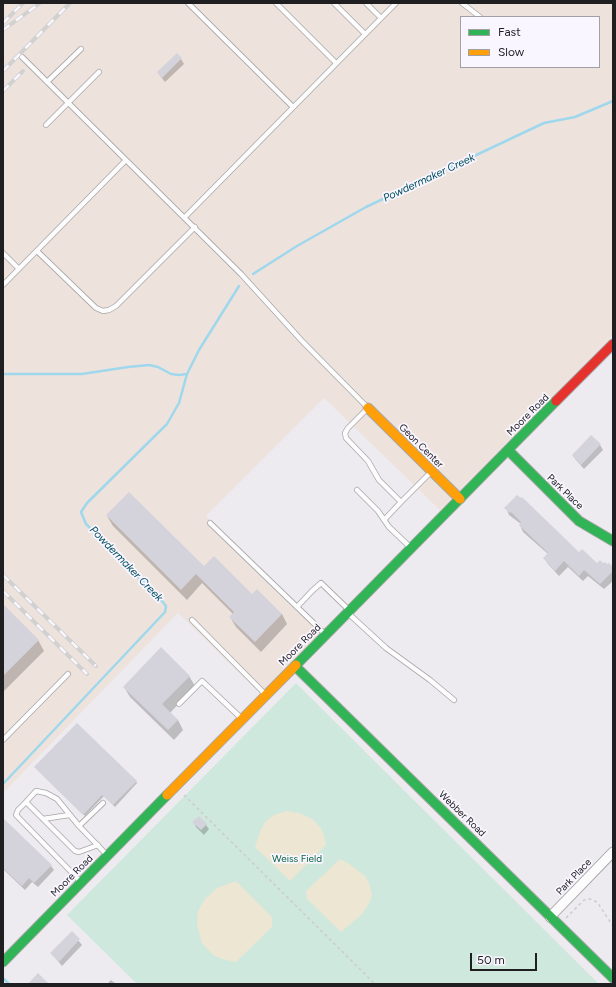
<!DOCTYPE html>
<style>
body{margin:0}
#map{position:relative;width:616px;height:987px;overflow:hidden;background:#edebef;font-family:Figtree,sans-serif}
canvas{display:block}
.frame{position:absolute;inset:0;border:4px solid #1f1e21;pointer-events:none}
.legend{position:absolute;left:460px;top:16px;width:140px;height:52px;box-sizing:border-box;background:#f9f6ff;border:1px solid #a2a0a6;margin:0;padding:5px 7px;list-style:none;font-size:12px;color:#1f1e21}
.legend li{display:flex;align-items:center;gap:8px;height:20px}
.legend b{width:20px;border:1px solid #a2a0a6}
.scale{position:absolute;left:470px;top:953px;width:67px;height:18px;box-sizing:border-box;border:2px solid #1f1e21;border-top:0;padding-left:5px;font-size:12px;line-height:14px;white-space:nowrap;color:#1f1e21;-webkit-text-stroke:3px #f9f6ff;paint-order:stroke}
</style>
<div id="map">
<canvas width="616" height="987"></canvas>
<div class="frame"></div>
<ul class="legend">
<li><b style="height:5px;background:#30b455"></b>Fast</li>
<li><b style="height:5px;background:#ff9f0a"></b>Slow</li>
</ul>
<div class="scale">50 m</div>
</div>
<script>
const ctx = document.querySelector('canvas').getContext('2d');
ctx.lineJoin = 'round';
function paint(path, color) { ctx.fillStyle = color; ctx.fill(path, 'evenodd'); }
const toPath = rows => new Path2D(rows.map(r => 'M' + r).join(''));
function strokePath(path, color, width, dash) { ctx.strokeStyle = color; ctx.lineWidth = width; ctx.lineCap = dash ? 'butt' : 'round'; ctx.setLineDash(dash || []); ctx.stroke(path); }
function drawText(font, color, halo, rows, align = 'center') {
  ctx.font = font + ' Figtree,sans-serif'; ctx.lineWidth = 3.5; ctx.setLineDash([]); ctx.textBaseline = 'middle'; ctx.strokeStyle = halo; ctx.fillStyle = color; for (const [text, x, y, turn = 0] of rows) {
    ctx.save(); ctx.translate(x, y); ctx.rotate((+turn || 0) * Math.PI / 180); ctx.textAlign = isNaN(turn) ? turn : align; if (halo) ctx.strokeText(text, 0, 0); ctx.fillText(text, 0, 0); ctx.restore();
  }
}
paint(toPath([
 [3,3,613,3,613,335,440,510,324,398,206,516,323,631,261,694,178,613,3,793],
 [461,17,599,17,599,67,461,67]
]), '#eee3dc');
paint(toPath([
 [296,683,599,984,137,984,67,915]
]), '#cfe8dd');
paint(toPath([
 [286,811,299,813,312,819,320,827,324,835,326,845,290,881,255,847,260,831,266,821,274,815],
 [340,859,351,865,365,876,369,883,372,895,369,904,361,915,341,932,307,899,306,891],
 [236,881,272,917,272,927,236,962,222,959,213,955,202,943,197,925,198,911,205,899,217,888]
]), '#ece6d3');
paint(toPath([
 [181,59,184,64,165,82,158,73],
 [591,436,600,445,603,450,584,469,576,460,573,456],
 [506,508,598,564,604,564,613,568,613,581,604,589,588,576,583,581,568,567,559,576,548,564,544,558,548,554,523,532,520,525,521,524,509,515],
 [107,516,204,567,252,595,282,614,287,624,261,652,236,627,230,617,233,614,202,583,187,600,113,526],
 [3,606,38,640,44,651,3,692],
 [189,676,195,686,170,713,178,720,183,730,174,740,130,697,124,687],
 [35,767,136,781,137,783,115,807,104,796,85,816],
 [3,820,51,866,54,870,38,887,32,882,25,890,3,869],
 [194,822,206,825,209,829,204,835,196,827],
 [72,933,82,945,62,966,51,953],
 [111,980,116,984,107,984]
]), '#0003');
strokePath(toPath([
 [253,274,297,246,366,207,544,123,575,117,613,101],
 [3,374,82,374,128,367,149,365,158,367,171,374,179,375,187,374],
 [3,784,165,612,166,606,162,601,86,524,81,512,87,503,167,424,179,403,187,374,199,350,239,286],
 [3,978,9,984]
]), '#9fd7ec', 2.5);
paint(toPath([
 [177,53,182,58,162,78,157,72],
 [591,435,601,444,581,465,572,455],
 [129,492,204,566,214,556,252,594,257,589,282,614,255,642,229,617,234,612,196,574,181,590,106,515],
 [517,495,521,498,522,497,524,499,579,552,582,549,597,563,600,560,603,563,605,562,607,564,609,563,613,567,613,571,600,584,584,570,579,576,564,561,555,571,543,558,548,553,519,525,521,522,511,512,510,513,504,508],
 [3,604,39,640,3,676],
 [161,647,190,676,162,704,178,720,168,730,123,687],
 [77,723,137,781,113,805,102,795,83,815,34,767],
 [199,816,207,824,201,830,192,822],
 [3,818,52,865,34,883,29,878,22,886,3,868],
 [72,931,80,939,59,962,50,953],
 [38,973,49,984,28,984]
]), '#d4d3dc');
const lane = toPath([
 [188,3,293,107],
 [276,3,336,63],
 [334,3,365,34],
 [366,3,381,18],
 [462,3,480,17],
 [22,57,241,274,302,341,368,408,348,428,345,433,346,438,368,461,379,480,401,502,430,473],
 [47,82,81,49],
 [46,125,99,72],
 [185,217,396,3],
 [37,251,96,308,103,311,109,310,116,306,195,227],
 [3,253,19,269],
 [3,285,126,160],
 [357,490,378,511,389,527,410,547],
 [384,520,401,502],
 [210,523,325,634],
 [297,607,312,591,321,583,349,610],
 [349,614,386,648,430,680,454,700],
 [192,620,265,694],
 [179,704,202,681,241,718],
 [3,740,68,674],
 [26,802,18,810,16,815,80,881],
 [43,819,69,815],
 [79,826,103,803],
 [98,845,79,852,75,851,26,802,36,791,46,793,57,799,79,826,107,855]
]);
const street = toPath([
 [550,917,613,852]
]);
const fast = toPath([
 [508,450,579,521,613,541],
 [296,665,556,401],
 [295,666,613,978],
 [3,962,167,795]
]);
const slow = toPath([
 [368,408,460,499],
 [167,795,296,665]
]);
const jam = toPath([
 [556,401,613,344]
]);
strokePath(lane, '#a7a6a9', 6);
strokePath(street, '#a7a6a9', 11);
strokePath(fast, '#a7a6a9', 11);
strokePath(slow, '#a7a6a9', 11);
strokePath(jam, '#a7a6a9', 11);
strokePath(toPath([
 [184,795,375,984],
 [566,918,584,900,590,899,597,902,613,926]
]), '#ccc', 1.5, [3, 3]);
strokePath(lane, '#fcfcfd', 4.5);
strokePath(street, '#fcfcfd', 9);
strokePath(fast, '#30b455', 9);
strokePath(slow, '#ff9f0a', 9);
strokePath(jam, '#e5322d', 9);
const rail = toPath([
 [3,23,23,3],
 [3,30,40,3],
 [3,71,70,3],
 [3,91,23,71],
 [3,575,96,666],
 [3,591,87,674]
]);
strokePath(rail, '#d1d1d1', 4);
strokePath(rail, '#f9f6ff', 2.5, [8]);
drawText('10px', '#1f1e21', '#f9f6ff', [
 ["Moore Road",528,415,-45],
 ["Geon Center",421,446,45],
 ["Park Place",565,492,44],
 ["Moore Road",300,645,-45],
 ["Webber Road",462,814,44],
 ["Moore Road",72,876,-45],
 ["Park Place",574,877,-46]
]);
drawText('10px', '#0b6646', '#f9f6ff', [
 ["Weiss Field",297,859]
]);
drawText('italic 11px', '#004d5f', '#f9f6ff', [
 ["Powdermaker Creek",429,178,-25],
 ["Powdermaker Creek",126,564,46]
]);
</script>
